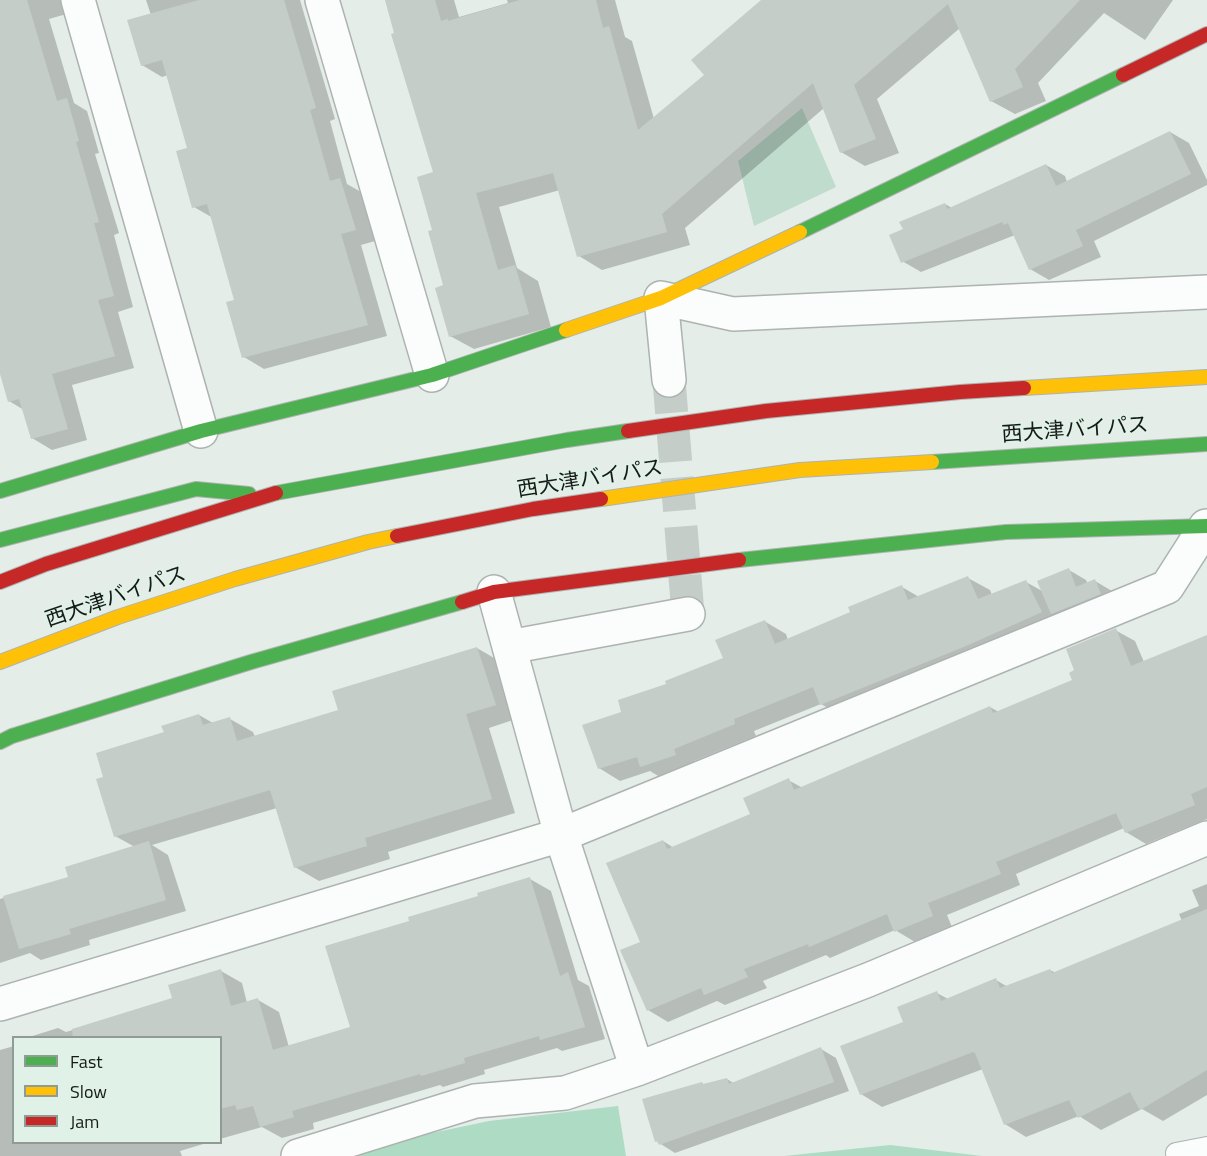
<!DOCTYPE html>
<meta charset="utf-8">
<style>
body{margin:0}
#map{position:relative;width:1207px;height:1156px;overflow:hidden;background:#e4ede8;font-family:"Titillium Web",sans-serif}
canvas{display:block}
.legend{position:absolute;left:12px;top:1036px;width:210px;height:108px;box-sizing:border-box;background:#e0f1e7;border:2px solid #8f9b94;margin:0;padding:8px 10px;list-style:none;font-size:18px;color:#151a17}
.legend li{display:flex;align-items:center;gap:12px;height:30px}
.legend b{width:30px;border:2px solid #8f9b94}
</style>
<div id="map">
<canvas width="1207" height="1156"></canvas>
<ul class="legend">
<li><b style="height:8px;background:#4caf50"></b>Fast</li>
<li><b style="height:8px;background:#ffc107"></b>Slow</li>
<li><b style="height:8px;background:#c62828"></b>Jam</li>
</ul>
</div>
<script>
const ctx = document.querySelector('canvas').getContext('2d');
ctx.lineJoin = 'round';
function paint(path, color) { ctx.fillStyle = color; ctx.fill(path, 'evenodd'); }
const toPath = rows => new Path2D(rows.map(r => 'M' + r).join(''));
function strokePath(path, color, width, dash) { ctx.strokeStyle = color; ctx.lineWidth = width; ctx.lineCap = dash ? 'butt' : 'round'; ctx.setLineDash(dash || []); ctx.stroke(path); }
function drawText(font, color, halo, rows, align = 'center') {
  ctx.font = font + ' "Titillium Web","Noto Sans JP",sans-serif'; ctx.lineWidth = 4.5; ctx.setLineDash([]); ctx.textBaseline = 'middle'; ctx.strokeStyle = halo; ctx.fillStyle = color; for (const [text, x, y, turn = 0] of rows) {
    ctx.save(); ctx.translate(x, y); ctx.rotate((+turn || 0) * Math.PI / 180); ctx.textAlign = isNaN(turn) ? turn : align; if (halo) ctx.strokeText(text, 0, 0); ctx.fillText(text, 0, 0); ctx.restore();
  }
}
paint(toPath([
 [802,108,836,187,754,226,738,161]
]), '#bfdccc');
paint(toPath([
 [618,1106,626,1156,346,1156,413,1137,489,1121],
 [890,1145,982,1156,784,1156]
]), '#aedbc3');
paint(toPath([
 [0,0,66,0,70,13,49,19,74,103,87,111,99,153,95,154,119,233,114,235,133,307,118,312,134,368,72,385,87,440,52,450,32,438,24,410,9,401,0,368],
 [146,0,300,0,335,119,330,121,347,184,361,192,375,241,361,245,387,336,264,369,244,357,236,301,213,218,194,207,189,149,168,75,162,77,142,65,151,15],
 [386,0,454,0,459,17,508,3,507,0,615,0,625,37,632,41,654,119,706,75,763,0,1173,0,1145,40,1104,13,1038,83,1046,101,1015,114,991,101,960,28,877,99,899,153,865,166,841,152,824,108,685,228,690,245,602,270,579,256,560,190,499,207,517,268,538,281,551,327,474,349,450,336,445,286,434,231,435,173],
 [1170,132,1189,143,1207,180,1207,185,1094,241,1101,257,1049,280,1030,269,1015,235,921,272,902,261,905,230,945,204,952,208,1046,165,1065,176,1067,182],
 [1069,570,1086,580,1088,584,1095,581,1112,591,1117,603,842,716,821,704,754,731,756,736,694,761,697,767,663,779,650,771,620,781,599,768,623,713,668,685,725,659,764,621,786,634,788,640,852,613,902,587,919,597,968,578,990,590,992,595,1026,582,1044,592],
 [1115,630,1135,641,1144,662,1207,636,1207,819,1146,844,1126,832,1124,828,1016,874,1020,885,947,915,952,927,915,942,895,930,830,958,826,955,763,981,767,988,725,1005,717,1001,668,1022,648,1010,642,943,663,841,674,848,752,815,788,780,803,788,990,707,999,712,1074,681],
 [477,648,501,662,519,718,489,728,515,813,388,852,390,859,319,881,295,867,277,808,152,845,168,855,186,911,89,940,90,945,41,960,30,953,0,963,0,899,70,878,135,847,115,836,105,778,166,733,199,715,213,723,230,719,253,732,255,737,340,711],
 [530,879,551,891,578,980,589,986,605,1039,562,1051,557,1048,484,1070,485,1074,443,1087,440,1085,313,1123,314,1129,282,1138,262,1127,220,1139,220,1038,26,1038,58,1028,66,1032,174,999,221,971,242,983,247,1003,258,1000,279,1012,289,1047,352,1028,411,922],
 [1207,884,1207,1095,1163,1121,1142,1109,1101,1130,1079,1116,1026,1137,1005,1124,983,1069,882,1107,861,1094,904,1022,937,993,948,999,996,980,1008,987,1050,970,1056,973,1182,921,1179,914,1199,906,1192,890],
 [14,1046,14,1142,210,1142,180,1151,182,1156,0,1156,0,1050],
 [821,1049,836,1058,849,1091,675,1153,656,1141,702,1083,705,1085,727,1079,735,1084]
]), '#0003');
paint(toPath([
 [0,0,27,0,57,101,67,98,79,141,76,142,99,222,94,223,114,296,98,300,115,356,52,374,68,429,31,439,19,399,8,402,0,374],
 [199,0,284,0,316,108,310,110,330,181,340,178,356,230,341,234,368,325,242,358,226,302,234,300,207,204,192,208,176,151,187,148,162,60,141,66,127,20],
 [385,0,435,0,441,21,448,19,448,21,520,0,596,0,603,28,609,26,638,130,704,75,691,60,761,0,1080,0,1015,69,1023,87,990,102,948,4,854,85,876,139,840,153,813,83,662,214,667,232,577,257,553,173,476,193,498,270,515,265,529,314,449,337,435,288,443,285,428,231,432,230,417,177,433,172,391,34,394,33],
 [1170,131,1191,174,1076,230,1083,246,1029,270,1008,223,1004,225,1002,222,901,263,889,235,903,229,899,222,945,203,947,209,1046,164,1056,186],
 [1069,568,1076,587,1095,579,1101,594,1051,614,1037,581],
 [968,576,978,599,1026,580,1042,612,966,646,820,705,813,687,734,719,735,724,674,749,676,755,640,767,637,757,598,769,582,725,621,712,618,700,666,684,665,681,723,658,715,640,765,620,775,644,850,612,848,607,902,585,908,600],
 [1116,628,1131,666,1207,635,1207,787,1191,794,1195,805,1125,833,1116,813,996,862,1001,874,928,903,933,916,894,932,887,914,809,947,808,944,744,969,748,977,704,995,701,988,647,1011,620,950,640,942,606,863,663,840,667,849,750,814,743,798,789,778,794,790,990,706,993,713,1072,680,1069,673,1074,670,1066,649],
 [477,647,496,705,466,714,492,799,365,838,367,846,294,868,270,790,114,837,96,779,103,777,96,753,164,732,161,726,199,714,203,725,230,717,237,741,338,710,332,691],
 [149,841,166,900,69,929,71,934,19,949,3,896,68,877,65,867],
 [530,877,560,976,568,972,585,1027,540,1040,539,1036,464,1058,465,1063,421,1076,420,1074,292,1111,294,1117,260,1127,253,1106,237,1110,235,1105,220,1109,220,1038,73,1038,72,1029,172,998,168,985,221,969,231,1006,258,998,273,1050,350,1027,325,946,409,921,408,917,478,896,477,893],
 [1207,909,1207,1070,1140,1110,1130,1092,1078,1118,1069,1100,1004,1125,975,1053,973,1052,860,1095,840,1046,903,1022,897,1007,937,991,941,1001,996,978,1000,988,1050,969,1052,973],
 [821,1047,834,1082,659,1145,657,1141,655,1142,642,1099,702,1082,703,1084,727,1078,729,1084]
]), '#c5cdc9');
strokePath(toPath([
 [669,380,688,614]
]), '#c5cdc9', 33, [33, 16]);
const lane = toPath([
 [1176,1153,1207,1147]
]);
const street = toPath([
 [78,0,201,431],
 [322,0,432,375],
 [669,380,661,298,733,314,1207,292],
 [494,592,561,835,637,1069],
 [509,647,688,614],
 [0,1004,561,835,1167,587,1206,526],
 [298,1156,475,1101,565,1093,637,1069,868,980,1207,838]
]);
const fast = toPath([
 [800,232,1123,75],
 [932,462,1207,444],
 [0,491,201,431,432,375,566,330],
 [276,493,567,440,628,431],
 [0,540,196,489,249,494],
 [739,560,1006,532,1207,526],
 [0,742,12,736,251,662,462,602]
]);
const slow = toPath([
 [566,330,661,298,800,232],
 [1024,388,1207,377],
 [601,499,800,470,932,462],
 [0,662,118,617,235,579,368,542,397,536]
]);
const jam = toPath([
 [1123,75,1207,34],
 [628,431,766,411,960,392,1024,388],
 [397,536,533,509,601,499],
 [0,582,46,564,276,493],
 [462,602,494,592,739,560]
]);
strokePath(lane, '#adb3b0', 22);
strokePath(street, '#adb3b0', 36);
strokePath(fast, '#adb3b0', 16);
strokePath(slow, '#adb3b0', 16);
strokePath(jam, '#adb3b0', 16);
strokePath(lane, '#fbfcfc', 20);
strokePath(street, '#fbfcfc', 33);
strokePath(fast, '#4caf50', 14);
strokePath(slow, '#ffc107', 14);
strokePath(jam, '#c62828', 14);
drawText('21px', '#151a17', '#e0f1e7', [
 ["西大津バイパス",1075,431,-4],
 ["西大津バイパス",590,480,-9],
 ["西大津バイパス",116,598,-19]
]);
</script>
